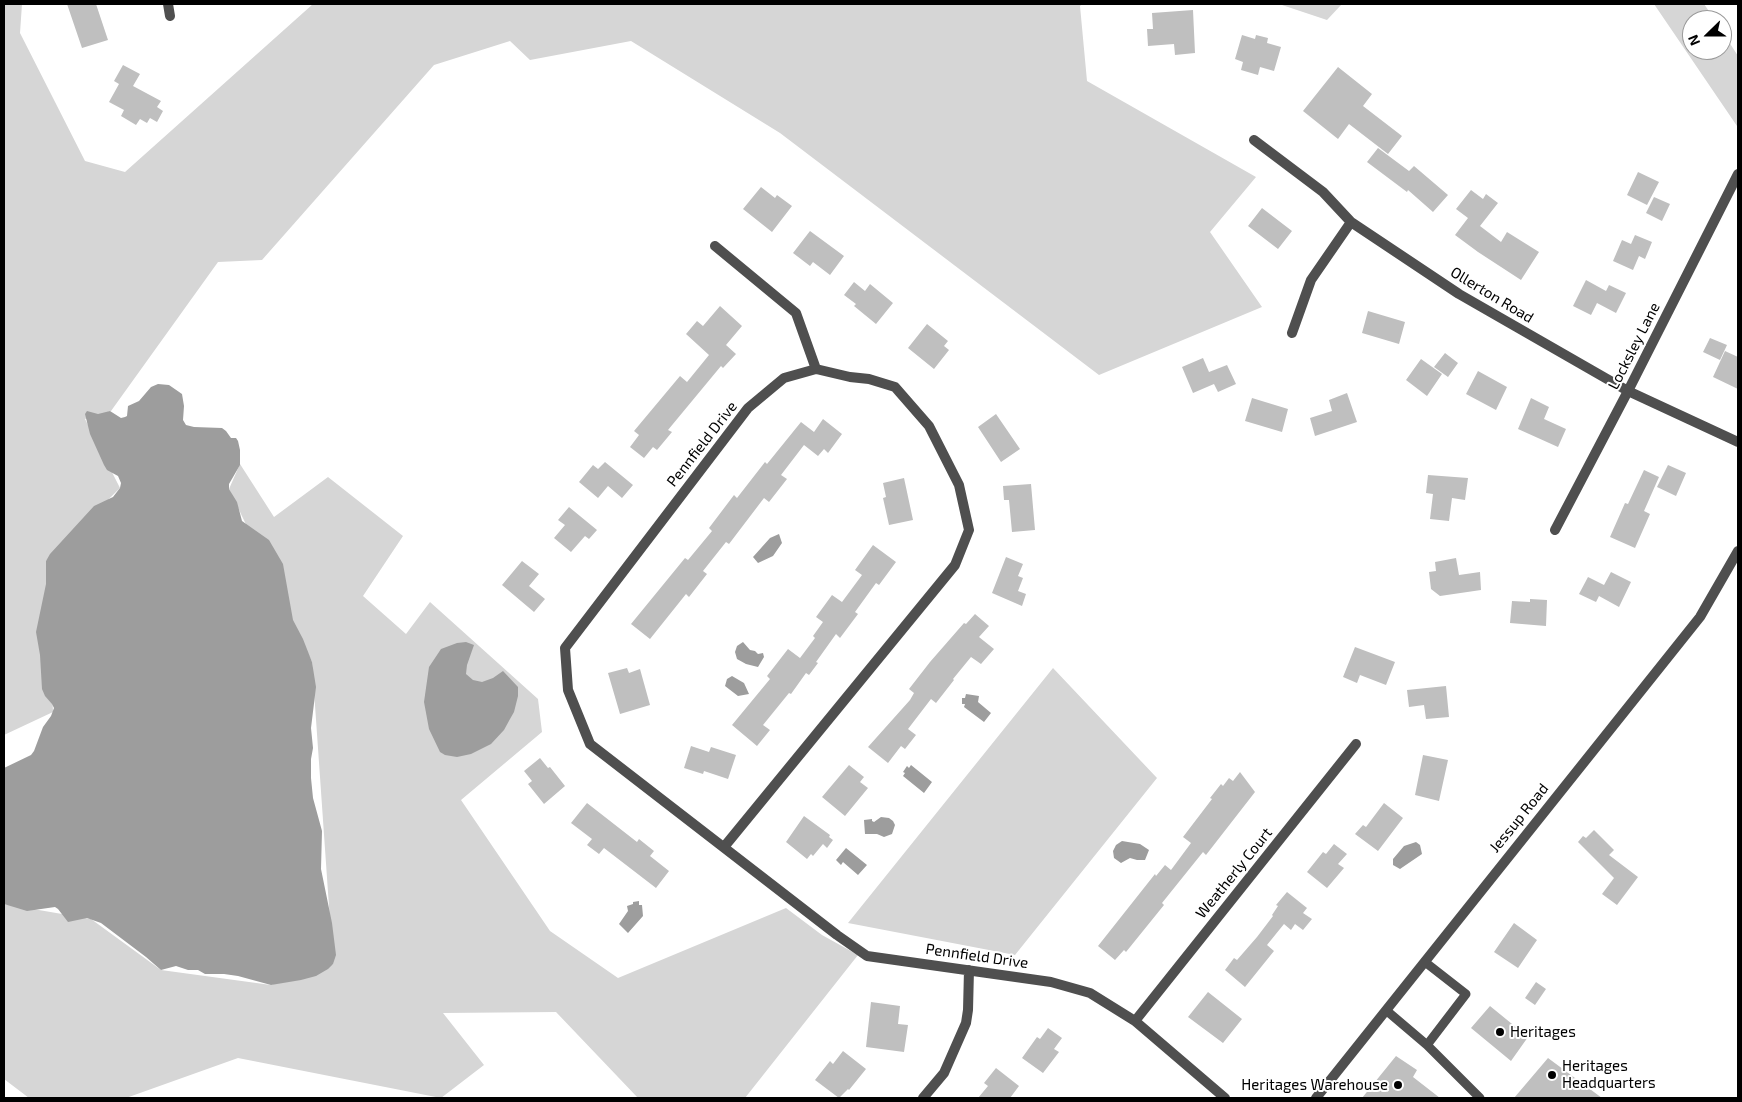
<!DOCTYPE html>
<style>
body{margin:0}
#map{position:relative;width:1742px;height:1102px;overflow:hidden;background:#fff;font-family:"Exo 2",sans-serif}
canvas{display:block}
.frame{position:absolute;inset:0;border:5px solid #000;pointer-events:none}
.north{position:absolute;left:1682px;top:10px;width:50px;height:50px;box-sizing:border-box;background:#fff;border:1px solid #999;border-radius:50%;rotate:248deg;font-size:14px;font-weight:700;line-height:20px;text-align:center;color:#000}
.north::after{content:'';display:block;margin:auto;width:18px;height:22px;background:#000;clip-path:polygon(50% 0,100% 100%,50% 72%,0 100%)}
</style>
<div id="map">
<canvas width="1742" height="1102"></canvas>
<div class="frame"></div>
<div class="north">N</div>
</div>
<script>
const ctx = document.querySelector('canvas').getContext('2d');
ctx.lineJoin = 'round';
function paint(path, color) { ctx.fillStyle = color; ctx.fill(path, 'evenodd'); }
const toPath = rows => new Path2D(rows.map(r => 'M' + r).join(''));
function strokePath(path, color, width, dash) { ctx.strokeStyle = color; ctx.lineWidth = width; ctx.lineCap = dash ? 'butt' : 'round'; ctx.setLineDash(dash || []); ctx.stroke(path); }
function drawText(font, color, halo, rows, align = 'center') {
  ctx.font = font + ' "Exo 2",sans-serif'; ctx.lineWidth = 4; ctx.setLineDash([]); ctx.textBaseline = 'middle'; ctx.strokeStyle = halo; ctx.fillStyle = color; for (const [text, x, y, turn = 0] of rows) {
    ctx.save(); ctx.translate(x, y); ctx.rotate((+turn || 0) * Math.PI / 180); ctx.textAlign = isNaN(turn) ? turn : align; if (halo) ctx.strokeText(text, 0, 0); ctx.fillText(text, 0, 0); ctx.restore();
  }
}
paint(toPath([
 [4,4,22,4,20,33,85,161,125,172,313,4,1082,4,1080,6,1087,81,1256,177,1210,232,1262,307,1099,375,780,133,631,41,530,60,510,41,434,65,262,260,218,262,111,411,85,419,120,488,46,561,53,712,4,735],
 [1279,4,1342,4,1327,20],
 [1654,4,1704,4,1715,20,1692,20,1692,50,1722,50,1722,31,1738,56,1737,126],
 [240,464,274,517,328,477,403,536,363,596,406,634,430,602,538,699,542,732,461,800,550,931,618,978,786,908,822,935,858,955,745,1098,638,1098,556,1012,443,1013,484,1065,441,1098,238,1058,126,1098,29,1098,4,1079,4,904,91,919,161,970,271,985,333,964,312,662,229,489],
 [1053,668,1157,778,1015,955,848,923]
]), '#d6d6d6');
paint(toPath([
 [158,384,169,385,182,394,184,406,183,420,186,425,194,427,222,428,226,431,231,438,236,438,238,441,240,450,240,465,229,484,229,489,237,502,242,521,269,540,283,564,293,620,303,639,312,662,316,687,311,728,313,748,311,759,311,778,313,798,322,831,321,869,332,923,336,955,333,964,328,969,316,976,301,980,271,985,238,976,224,974,205,974,198,970,188,970,176,966,161,970,146,957,101,923,87,918,68,922,58,909,55,907,27,911,4,904,4,768,31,755,34,751,43,727,51,716,54,708,52,704,45,696,42,689,40,655,36,632,46,584,46,561,50,554,94,506,113,497,120,488,121,483,118,476,107,470,104,465,90,434,85,414,87,411,98,414,110,411,121,418,125,417,127,416,128,406,139,401,151,387],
 [779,534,782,543,773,556,758,563,753,557,770,538],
 [466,642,474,645,467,665,466,674,473,680,482,682,493,678,503,671,518,687,518,696,514,712,510,719,504,730,491,744,471,754,457,757,445,755,440,752,429,729,424,702,429,667,441,649,457,643],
 [743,642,750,650,755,651,758,654,763,653,764,657,758,667,746,664,737,659,735,652,737,646],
 [732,676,744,683,749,694,738,696,725,686,727,679],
 [966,694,979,696,978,702,991,713,984,722,964,707,965,704,962,704,962,698,965,698],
 [911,765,932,782,924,793,903,776,905,773,903,772,907,766,909,768],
 [881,817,889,818,893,821,895,825,892,834,884,837,877,834,865,834,864,820,872,819,872,821,874,822],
 [1122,841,1140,844,1149,850,1145,860,1137,860,1130,858,1121,863,1114,858,1113,851,1116,845],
 [1416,842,1420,845,1422,854,1400,869,1393,865,1393,859,1404,846],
 [846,848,867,865,858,875,843,862,841,865,836,860],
 [639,901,639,905,642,905,643,916,628,933,619,924,628,911,627,906,633,904,633,902]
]), '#9d9d9d');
paint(toPath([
 [67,4,96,4,108,40,82,48],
 [1193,10,1195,53,1175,55,1174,44,1148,46,1147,29,1153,29,1152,13],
 [1242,35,1255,39,1256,35,1268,38,1267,43,1281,47,1274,71,1260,67,1258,75,1241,70,1243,62,1235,59],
 [123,65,140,74,133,86,161,101,157,107,163,111,157,122,150,118,147,123,140,119,136,125,121,116,124,110,109,102,119,84,114,81],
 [1338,67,1372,94,1363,106,1402,136,1388,154,1349,124,1338,139,1303,111],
 [1378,148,1409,171,1414,166,1448,195,1433,212,1408,190,1407,192,1367,162],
 [1638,172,1659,182,1647,205,1627,195],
 [761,187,775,198,777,195,792,206,772,232,743,209],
 [1471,190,1483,199,1486,194,1498,203,1480,226,1501,242,1507,232,1539,252,1521,280,1478,252,1455,235,1468,218,1456,209],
 [1654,197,1670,204,1662,221,1646,213],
 [1262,208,1292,231,1278,249,1248,226],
 [810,231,844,256,830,275,813,262,810,266,793,253],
 [1635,235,1652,242,1645,259,1639,256,1633,270,1613,261,1622,240,1631,244],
 [1586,280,1606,291,1609,285,1626,293,1616,313,1597,303,1591,315,1573,306],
 [854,282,865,291,870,284,893,303,876,324,854,306,856,304,844,295],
 [720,306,742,326,726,345,736,354,723,368,721,366,668,430,672,432,657,450,653,447,644,458,630,447,639,435,634,431,680,376,687,382,709,355,686,334,697,321,703,326],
 [1368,311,1405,322,1399,344,1362,333],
 [927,324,948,341,944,346,949,350,934,369,908,348],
 [1710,338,1727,345,1720,360,1703,352],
 [1725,351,1738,357,1738,389,1713,377],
 [1445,353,1458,363,1448,377,1434,367],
 [1203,358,1209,372,1227,365,1236,384,1218,392,1214,384,1193,393,1182,367],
 [1421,359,1442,374,1427,396,1406,380],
 [1478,371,1507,387,1496,410,1466,394],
 [1347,393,1357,422,1315,436,1310,418,1332,411,1329,400],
 [1252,398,1288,409,1282,432,1245,421],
 [1531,398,1549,407,1544,419,1566,429,1558,447,1518,429],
 [996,414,1020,449,1001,462,978,427],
 [823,419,842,434,828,453,824,449,818,456,804,445,781,475,787,479,769,502,764,498,729,544,726,542,703,571,707,574,689,597,686,594,650,639,631,624,685,558,688,560,712,531,709,528,734,495,737,498,765,462,767,464,801,422,814,432],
 [605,462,633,485,622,498,608,486,598,498,579,482,593,465,598,469],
 [1668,465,1686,473,1676,496,1657,487],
 [1644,470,1659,477,1644,511,1650,514,1635,548,1610,537,1625,503,1628,504],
 [1428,475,1468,478,1465,500,1452,498,1449,521,1430,519,1433,494,1426,493],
 [904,478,913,520,889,525,883,498,886,497,883,483],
 [1031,484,1035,530,1012,532,1009,500,1004,500,1003,486],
 [569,507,597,530,589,539,585,536,571,552,554,538,565,525,558,520],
 [873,545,896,562,879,585,876,583,855,612,858,614,840,638,836,634,816,662,818,663,809,675,806,673,791,694,789,693,763,725,770,730,757,746,732,725,770,679,767,676,788,649,800,658,815,638,813,636,823,622,816,617,832,595,842,602,862,575,855,570],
 [1006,557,1023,564,1018,576,1023,578,1018,591,1026,594,1022,606,992,593],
 [1456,558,1459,575,1480,572,1481,590,1440,596,1431,589,1429,572,1436,571,1435,562],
 [522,561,539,574,529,586,545,599,534,612,502,585],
 [1611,572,1631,582,1619,607,1599,596,1596,602,1579,594,1588,577,1604,585],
 [1530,599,1547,600,1546,626,1510,623,1512,601,1530,602],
 [975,614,989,626,979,637,994,649,981,664,971,657,953,679,954,680,936,703,931,699,908,729,916,735,905,749,901,746,888,763,868,747,910,700,914,693,909,689,930,662,964,623,966,624],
 [1355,647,1395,662,1386,685,1360,675,1357,683,1343,677],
 [627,668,629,673,640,669,650,705,620,714,608,673],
 [1446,686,1449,717,1426,719,1424,705,1409,707,1407,690],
 [691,746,709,752,711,747,736,755,728,779,704,771,703,774,684,768],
 [1423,755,1448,760,1439,801,1415,795],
 [540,758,548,768,550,767,565,786,544,804,528,784,532,781,524,771],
 [849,765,864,777,860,782,868,788,845,816,822,797],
 [1240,772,1255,792,1206,855,1203,852,1162,903,1164,905,1126,952,1124,950,1115,960,1098,946,1155,874,1156,876,1165,865,1171,870,1191,843,1183,837,1212,799,1210,798,1221,784,1223,786,1229,778,1233,781],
 [587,803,637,842,639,839,654,851,650,856,669,871,656,888,604,848,599,854,587,845,592,839,571,823],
 [1384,803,1403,818,1378,851,1355,834,1363,825,1366,827],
 [804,816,830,835,829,837,833,840,827,848,823,844,813,856,811,854,807,859,786,842],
 [1594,830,1614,850,1609,855,1638,877,1617,905,1602,894,1614,878,1578,842,1583,836,1586,838],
 [1334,844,1347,854,1338,864,1344,868,1327,888,1307,872,1323,852,1326,854],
 [1287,892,1307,908,1303,913,1312,919,1303,930,1295,924,1291,930,1284,924,1267,945,1274,951,1245,987,1225,970,1234,958,1237,960,1257,937,1273,916,1272,915,1278,906,1276,905],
 [1514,923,1537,940,1518,968,1494,952],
 [1536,982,1546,989,1535,1005,1525,998],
 [1208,992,1242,1019,1223,1043,1188,1017],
 [871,1002,900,1006,898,1024,908,1025,904,1052,866,1047],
 [1490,1006,1528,1037,1511,1061,1471,1028],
 [1048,1028,1062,1038,1054,1049,1059,1052,1043,1073,1022,1058,1037,1037,1040,1039],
 [843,1051,866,1069,849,1090,848,1089,839,1098,815,1080,830,1061,833,1064],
 [1396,1056,1417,1070,1413,1077,1440,1098,1362,1098],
 [1548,1058,1602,1098,1514,1098],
 [996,1068,1019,1086,1010,1098,978,1098,988,1086,984,1083]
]), '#bfbfbf');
strokePath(toPath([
 [1425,962,1466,994,1427,1045,1480,1098],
 [1387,1011,1427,1045]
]), '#4f4f4f', 9);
strokePath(toPath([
 [168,4,170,16],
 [1254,140,1323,192,1351,222,1459,294,1628,391,1738,442],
 [715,246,796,313,816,369],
 [1292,333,1311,280,1351,222],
 [1555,530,1628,391,1738,174],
 [724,847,955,565,969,530,959,485,929,426,895,387,869,379,850,377,816,369,784,378,748,408,565,648,568,690,590,744,837,935,867,956,1051,982,1090,993,1135,1021,1225,1098],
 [1135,1021,1356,744],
 [923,1098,944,1073,966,1023,968,1010,969,970]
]), '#4f4f4f', 10);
strokePath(toPath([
 [1316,1098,1700,617,1738,551]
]), '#4f4f4f', 10);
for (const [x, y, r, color] of [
 [1500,1032,5,"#000"],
 [1552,1075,5,"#000"],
 [1398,1085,5,"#000"]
]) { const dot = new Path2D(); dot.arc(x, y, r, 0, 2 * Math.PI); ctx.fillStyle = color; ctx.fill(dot); strokePath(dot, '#fff', 2); }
drawText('15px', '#000', '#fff', [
 ["Ollerton Road",1492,295,31],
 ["Locksley Lane",1634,346,-63],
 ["Pennfield Drive",702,444,-52],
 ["Jessup Road",1519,818,-51],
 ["Weatherly Court",1234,873,-51],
 ["Pennfield Drive",977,956,8]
]);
drawText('15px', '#000', '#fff', [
 ["Heritages",1510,1032],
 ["Heritages",1562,1066],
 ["Headquarters",1562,1083],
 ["Heritages Warehouse",1388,1085,"right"]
], 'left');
</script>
